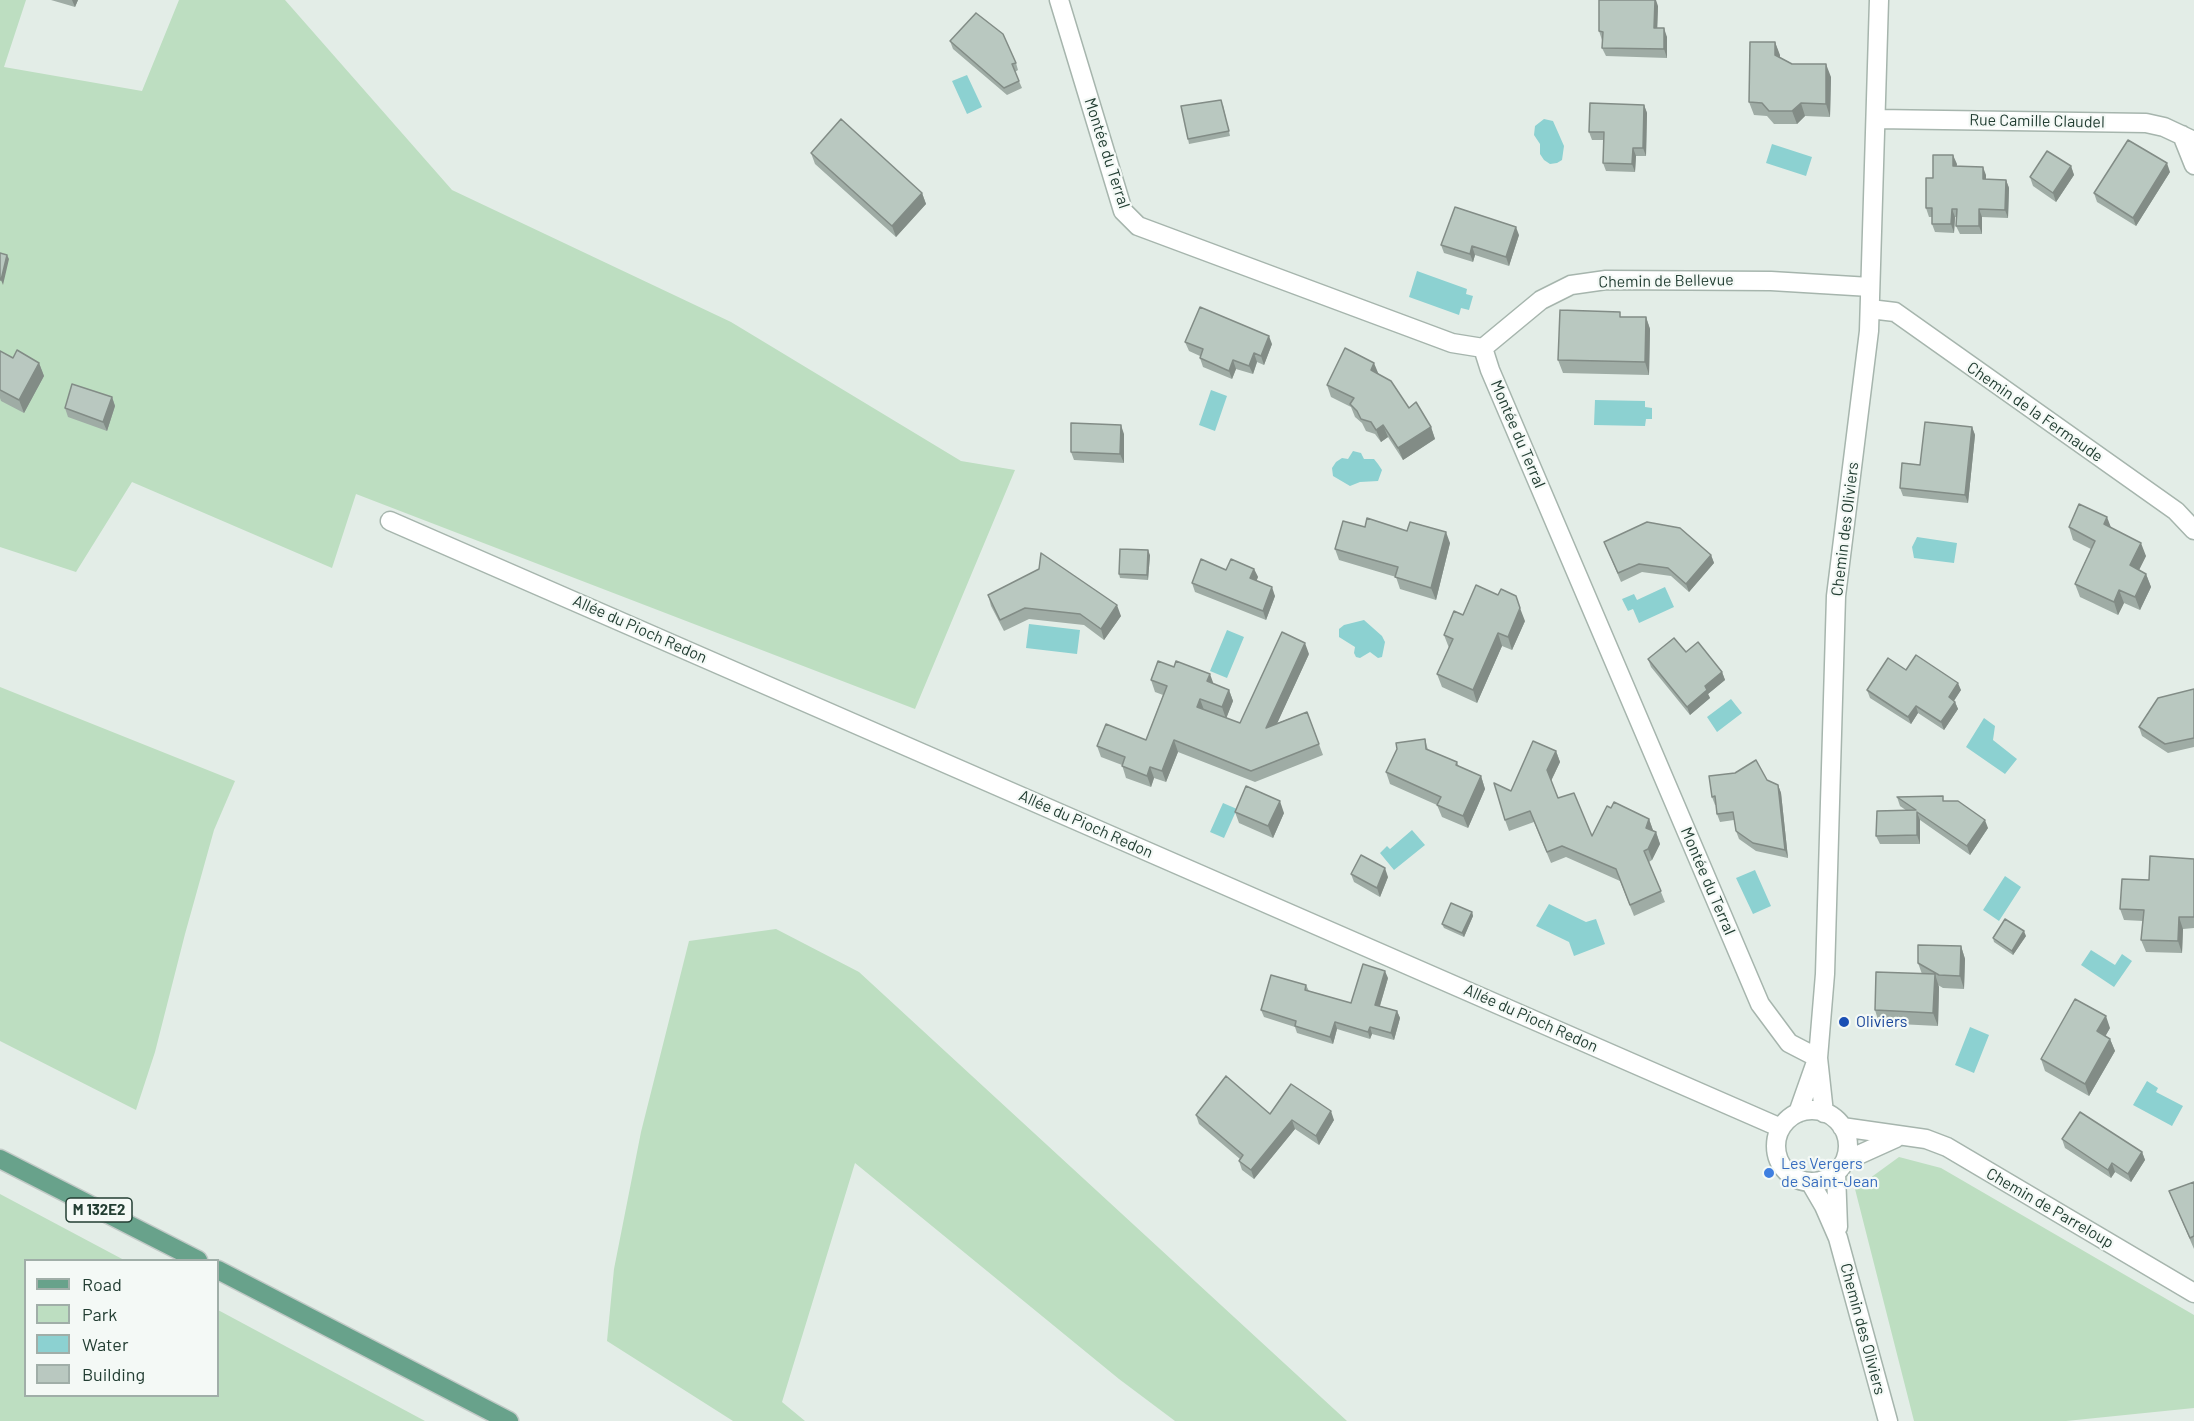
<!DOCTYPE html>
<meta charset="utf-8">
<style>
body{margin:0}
#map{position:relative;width:2194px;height:1421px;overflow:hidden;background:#e3ede7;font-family:Barlow,sans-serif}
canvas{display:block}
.legend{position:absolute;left:24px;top:1259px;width:195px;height:138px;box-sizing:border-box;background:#f4f9f6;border:2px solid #a0aea8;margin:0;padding:8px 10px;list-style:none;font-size:18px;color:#233e33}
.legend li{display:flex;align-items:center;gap:12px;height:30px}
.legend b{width:30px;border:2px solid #a0aea8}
</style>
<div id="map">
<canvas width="2194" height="1421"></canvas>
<ul class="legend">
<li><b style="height:8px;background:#68a28b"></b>Road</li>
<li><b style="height:16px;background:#bddec1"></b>Park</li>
<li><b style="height:16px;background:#8cd1d1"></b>Water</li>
<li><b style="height:16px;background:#b9c8c0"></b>Building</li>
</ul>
</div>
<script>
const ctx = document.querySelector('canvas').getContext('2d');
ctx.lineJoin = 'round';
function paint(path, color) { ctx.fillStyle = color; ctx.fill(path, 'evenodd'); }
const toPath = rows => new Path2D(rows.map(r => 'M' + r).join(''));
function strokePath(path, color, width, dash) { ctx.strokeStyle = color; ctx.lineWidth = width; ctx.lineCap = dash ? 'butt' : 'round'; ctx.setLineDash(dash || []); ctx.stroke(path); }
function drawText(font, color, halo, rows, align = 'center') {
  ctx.font = font + ' Barlow,sans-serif'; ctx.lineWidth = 4.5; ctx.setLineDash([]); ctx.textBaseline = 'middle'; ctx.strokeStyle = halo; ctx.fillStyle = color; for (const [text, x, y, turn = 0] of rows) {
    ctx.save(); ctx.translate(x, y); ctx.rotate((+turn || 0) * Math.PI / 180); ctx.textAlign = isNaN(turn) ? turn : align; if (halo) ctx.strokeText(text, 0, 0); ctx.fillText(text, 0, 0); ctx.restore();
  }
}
paint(toPath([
 [0,0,26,0,4,67,142,91,179,0,285,0,452,190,731,322,961,461,1015,470,915,709,356,494,332,568,132,482,76,572,0,547],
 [0,687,235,781,214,830,185,934,155,1052,136,1110,0,1041],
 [776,929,859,972,1347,1421,1175,1421,1119,1379,855,1163,782,1402,805,1421,733,1421,607,1341,614,1269,641,1132,689,941],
 [1899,1157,1941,1168,2194,1315,2194,1408,2066,1421,1914,1421,1855,1189],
 [0,1194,124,1260,26,1260,26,1396,218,1396,218,1310,425,1421,0,1421]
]), '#bddec1');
paint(toPath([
 [967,75,982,107,967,114,952,81],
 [1544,119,1553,121,1564,146,1562,160,1557,163,1550,164,1544,160,1540,154,1540,144,1534,135,1535,126],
 [1772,144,1812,157,1806,176,1766,163],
 [1417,271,1467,289,1466,294,1473,296,1469,310,1461,308,1459,315,1409,297],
 [1211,390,1227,396,1215,431,1199,425],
 [1595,400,1645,401,1645,407,1652,408,1652,419,1646,419,1645,426,1594,425],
 [1353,451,1361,453,1364,459,1374,459,1378,464,1382,470,1378,481,1360,482,1350,486,1333,476,1332,468,1336,462,1342,458,1348,459],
 [1917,537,1957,543,1954,563,1914,558,1912,547],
 [1665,587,1674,607,1639,623,1633,609,1628,611,1622,599,1634,594,1637,600],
 [1364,620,1382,636,1385,642,1382,657,1378,658,1370,652,1360,658,1356,657,1354,653,1355,647,1339,637,1339,629,1344,625],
 [1029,624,1080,630,1077,654,1026,648],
 [1227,630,1244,637,1227,678,1210,671],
 [1731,699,1742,713,1717,732,1707,717],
 [1984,718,1995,726,1993,740,2017,759,2005,774,1966,747],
 [1223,803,1237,809,1224,838,1210,832],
 [1412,830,1425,845,1394,870,1380,853,1387,846,1390,849],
 [1755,870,1771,906,1753,914,1736,878],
 [2005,876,2021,887,1999,921,1983,910],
 [1549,904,1586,922,1596,919,1605,944,1574,956,1569,942,1536,926],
 [2091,950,2115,965,2122,954,2132,961,2114,987,2081,965],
 [1970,1027,1989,1035,1974,1073,1955,1065],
 [2147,1081,2158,1088,2156,1092,2183,1106,2172,1126,2133,1105]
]), '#8cd1d1');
const minor = toPath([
 [1059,0,1123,211,1138,226,1452,343,1483,348],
 [1877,119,2146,123,2164,127,2194,141],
 [2182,135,2194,165],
 [1870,309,1895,312,2176,511,2194,530],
 [1483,348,1490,370,1760,1004,1789,1043,1818,1058],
 [1483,348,1541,300,1571,285,1606,280,1771,281,1870,287],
 [390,521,1781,1128],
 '1776 1146a36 36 0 1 1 72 0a36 36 0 1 1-72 0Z',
 [1798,1113,1816,1062],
 [1824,1113,1818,1058,1825,974,1836,596,1869,331,1879,0],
 [1842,1127,1926,1139,1947,1147,2194,1293],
 [1845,1161,1896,1138],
 [1836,1173,1838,1227],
 [1810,1182,1824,1206,1838,1238,1888,1421]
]);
const major = toPath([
 [0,1159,198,1260],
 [218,1270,509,1421]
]);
strokePath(minor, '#a6b5ad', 21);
strokePath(major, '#c1c9c6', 21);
strokePath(minor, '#fff', 18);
strokePath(major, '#68a28b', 18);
paint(toPath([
 [51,0,78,0,75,7],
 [1658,6,1657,28,1667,37,1667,58,1606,56,1602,48,1602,40,1599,31],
 [950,41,1016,63,1018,70,1015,72,1022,88,1007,95,953,49],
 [1775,42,1780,57,1792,64,1831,77,1830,117,1805,116,1797,124,1774,124,1767,116,1754,115,1749,102],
 [1223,105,1230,136,1189,144,1188,139],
 [1644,105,1647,113,1646,156,1636,156,1635,172,1606,171,1603,163,1604,140,1592,140,1589,132],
 [811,153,922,193,926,204,896,237,815,164],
 [1953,155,1956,166,1986,175,1986,179,2006,180,2009,188,2008,218,1982,217,1982,234,1960,234,1956,226,1957,217,1955,217,1954,233,1935,232,1932,224,1932,217,1929,217,1926,208,1933,178],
 [2071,166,2074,175,2056,202,2033,186,2030,177],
 [2170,172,2136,226,2097,202,2094,193],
 [1519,235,1509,266,1475,255,1473,262,1444,253,1441,245],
 [1622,317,1646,317,1650,329,1649,375,1563,373,1558,360],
 [1185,342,1272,344,1264,365,1257,362,1253,374,1236,369,1232,379,1203,367,1200,358,1200,356,1189,351],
 [0,351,13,358,39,363,44,376,24,413,1,401,0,398],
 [1378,374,1409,408,1431,427,1435,439,1403,460,1388,437,1381,442,1375,434,1366,431,1362,423,1355,417,1351,407,1331,397,1327,385],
 [112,397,115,406,107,431,68,417,65,408],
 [1972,427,1975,435,1968,503,1903,496,1900,488],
 [1124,434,1124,463,1074,460,1071,452],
 [1365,527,1450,543,1436,600,1400,589,1396,577,1339,560,1335,549],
 [2069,527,2111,527,2146,556,2139,570,2146,574,2151,587,2140,610,2124,603,2118,615,2080,597,2075,584,2091,549,2073,540],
 [1604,542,1711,555,1714,563,1689,592,1671,576,1642,572,1621,582],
 [1150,555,1148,580,1120,578,1119,574],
 [1254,569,1258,577,1256,581,1275,596,1266,620,1195,592,1192,583,1226,570],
 [988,595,1121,616,1104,640,1084,625,1029,619,1004,631,991,606],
 [1525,621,1512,650,1502,646,1477,703,1442,687,1437,674,1449,648,1444,635],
 [1686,652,1722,672,1725,680,1708,694,1710,698,1690,715,1651,667,1648,659],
 [1309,654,1277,723,1307,712,1323,755,1255,782,1178,752,1166,782,1154,778,1151,787,1126,778,1122,765,1101,757,1097,746,1146,740,1163,695,1155,692,1151,680,1213,684,1229,690,1233,701,1226,718,1240,723],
 [1906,670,1961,690,1954,701,1955,702,1958,709,1944,730,1918,713,1911,724,1870,698,1867,690],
 [2194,689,2194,747,2168,753,2142,736,2139,727],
 [1425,739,1428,750,1457,762,1459,767,1481,776,1485,789,1468,828,1442,817,1437,805,1390,784,1386,772],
 [1556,751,1560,762,1551,781,1558,798,1592,836,1611,808,1649,819,1653,831,1656,832,1660,844,1652,860,1649,862,1665,902,1634,916,1620,881,1566,857,1551,863,1534,822,1509,831,1505,820,1511,791],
 [1767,780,1778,785,1781,793,1788,858,1756,851,1739,839,1736,831,1734,820,1720,822,1717,814,1716,805,1715,805,1712,797],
 [1897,797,1945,801,1988,828,1970,855,1920,820,1920,844,1880,844,1876,836,1907,811,1900,806],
 [1235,812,1284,813,1273,838,1239,823],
 [2194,859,2194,928,2183,929,2182,953,2146,952,2141,940,2143,921,2124,920,2120,909,2149,880],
 [1351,874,1388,877,1380,897,1354,882],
 [1472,912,1473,916,1464,937,1444,928,1442,924],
 [2026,936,2013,955,1994,942,1993,938],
 [1961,946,1965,959,1964,989,1943,988,1938,985,1939,987,1938,1026,1879,1023,1875,1010,1922,974,1918,963],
 [1388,978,1380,1006,1397,1011,1400,1018,1394,1040,1372,1034,1370,1039,1337,1029,1333,1044,1297,1033,1295,1027,1264,1017,1261,1010,1306,985,1309,991,1351,1003],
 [2110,1028,2105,1036,2110,1039,2115,1051,2089,1096,2045,1071,2041,1059],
 [1270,1114,1334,1120,1319,1145,1295,1129,1254,1179,1242,1170,1239,1161,1240,1159,1199,1124,1196,1115],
 [2062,1139,2142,1152,2145,1160,2131,1182,2115,1172,2111,1178,2065,1148],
 [2194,1182,2194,1249,2169,1191]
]), '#9faca5');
paint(toPath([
 [72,0,78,0,75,7],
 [1655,0,1656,0,1658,6,1657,36,1654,28],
 [1664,28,1667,37,1667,58,1664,49],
 [1775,42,1780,55,1780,67,1775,55],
 [1826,64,1831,77,1830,117,1826,104],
 [1801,103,1805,116,1797,124,1792,111],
 [1644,105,1647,113,1646,156,1643,148],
 [1633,148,1636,156,1635,172,1632,164],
 [1953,155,1957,164,1956,174,1953,166],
 [2167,163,2170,172,2136,226,2133,218],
 [2071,166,2074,175,2056,202,2053,193],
 [1983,167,1986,175,1986,188,1983,179],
 [2006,180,2009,188,2008,218,2005,210],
 [922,193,926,204,896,237,892,226],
 [1952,209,1955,217,1954,233,1951,224],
 [1979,209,1982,217,1982,234,1979,226],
 [1516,227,1519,235,1509,266,1506,257],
 [1472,246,1475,255,1473,262,1470,254],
 [7,255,9,259,3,285,1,280],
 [1646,317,1650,329,1649,375,1645,362],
 [1269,336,1272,344,1264,365,1261,356],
 [1254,353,1257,362,1253,374,1249,366],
 [1233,360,1236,369,1232,379,1229,371],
 [39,363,44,376,24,413,19,400],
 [1374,363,1379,375,1371,370],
 [112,397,115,406,107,431,103,422],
 [1121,425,1124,434,1124,463,1120,454],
 [1383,425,1388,437,1381,442,1376,430],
 [1431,427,1435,439,1403,460,1398,448],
 [1972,427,1975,435,1968,503,1965,495],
 [2107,517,2112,530,2104,524],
 [1446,532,1450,543,1436,600,1431,588],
 [2141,543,2146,556,2135,578,2130,565],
 [1148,550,1150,555,1148,580,1147,575],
 [1711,555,1714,563,1689,592,1686,584],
 [1254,569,1258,577,1254,587,1250,578],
 [2146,574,2151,587,2140,610,2135,597],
 [1272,587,1275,596,1266,620,1263,611],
 [2119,590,2124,603,2118,615,2114,602],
 [1117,605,1121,616,1104,640,1101,629],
 [1520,608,1525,621,1512,650,1508,637],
 [1498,633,1502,646,1477,703,1473,690],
 [1305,643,1309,654,1270,739,1266,728],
 [1722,672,1725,680,1708,694,1710,698,1690,715,1687,707,1705,686],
 [1210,674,1214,685,1207,681],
 [1958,683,1961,690,1951,705,1949,697],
 [1229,690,1233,701,1226,719,1222,707],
 [1200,699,1204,710,1197,707],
 [1955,702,1958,709,1944,730,1941,722],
 [1916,706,1918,713,1911,724,1908,717],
 [1174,740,1178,752,1166,782,1162,771],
 [1556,751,1560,762,1551,781,1547,770],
 [1150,767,1154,778,1151,787,1147,776],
 [1481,776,1485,789,1468,828,1463,816],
 [1778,785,1781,793,1788,858,1785,850],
 [1280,801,1284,813,1273,838,1268,826],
 [1917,812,1920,820,1920,844,1917,835],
 [1649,819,1653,830,1650,839,1646,828],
 [1985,820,1988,828,1970,855,1967,846],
 [1656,832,1660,844,1652,860,1648,849],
 [1385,868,1388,877,1380,897,1377,888],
 [1472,912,1473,916,1464,937,1462,933],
 [2179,917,2183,929,2182,953,2178,941],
 [2024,931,2026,936,2013,955,2012,951],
 [1961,946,1965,959,1964,989,1960,976],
 [1385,971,1388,978,1378,1012,1375,1005],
 [1935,974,1939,987,1938,1026,1933,1013],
 [1397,1011,1400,1018,1394,1040,1391,1033],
 [2106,1016,2110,1028,2101,1044,2097,1031],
 [1335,1022,1337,1029,1333,1044,1330,1037],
 [1370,1027,1372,1034,1370,1039,1368,1032],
 [2110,1039,2115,1051,2089,1096,2085,1084],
 [1331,1111,1334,1120,1319,1145,1316,1136],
 [1292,1120,1295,1129,1254,1179,1251,1170],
 [2142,1152,2145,1160,2131,1182,2128,1174],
 [2112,1163,2115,1172,2111,1178,2108,1170]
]), '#828c86');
const building = toPath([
 [1599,0,1655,0,1654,28,1664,28,1664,49,1602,48,1603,32,1599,31,1599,0],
 [976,13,1003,34,1016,63,1012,64,1019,81,1004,88,950,41,976,13],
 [1750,42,1775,42,1775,55,1792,64,1826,64,1826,104,1801,103,1792,111,1769,111,1762,103,1749,102,1750,42],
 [1221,100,1229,131,1188,139,1181,106,1221,100],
 [1590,103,1644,105,1643,148,1633,148,1632,164,1603,163,1604,132,1589,132,1590,103],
 [841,119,922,193,892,226,811,153,841,119],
 [2128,140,2167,163,2133,218,2094,193,2128,140],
 [2047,151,2071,166,2053,193,2030,177,2047,151],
 [1933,155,1953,155,1953,166,1983,167,1983,179,2006,180,2005,210,1979,209,1979,226,1956,226,1957,209,1952,209,1951,224,1932,224,1932,208,1926,208,1926,178,1933,178,1933,155],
 [1455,207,1516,227,1506,257,1472,246,1470,254,1441,245,1455,207],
 [0,253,7,255,1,280,0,280,0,253],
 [1200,307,1269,336,1261,356,1254,353,1249,366,1233,360,1229,371,1200,358,1203,349,1185,342,1200,307],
 [1560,310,1620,312,1620,317,1646,317,1645,362,1558,360,1560,310],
 [1345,348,1374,363,1371,370,1391,381,1409,408,1416,402,1431,427,1398,448,1383,425,1376,430,1371,422,1361,419,1357,411,1350,404,1354,398,1327,385,1345,348],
 [17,350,39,363,19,400,0,390,0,351,13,358,17,350],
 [72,384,112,397,103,422,65,408,72,384],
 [1925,422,1972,427,1965,495,1900,488,1902,463,1920,465,1925,422],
 [1071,423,1121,425,1120,454,1071,452,1071,423],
 [2079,504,2107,517,2104,524,2141,543,2130,565,2146,574,2135,597,2119,590,2114,602,2075,584,2095,541,2069,527,2079,504],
 [1367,518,1407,531,1410,522,1446,532,1431,588,1395,577,1398,567,1335,549,1343,521,1365,527,1367,518],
 [1647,522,1680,528,1711,555,1686,584,1668,568,1639,564,1618,573,1604,542,1647,522],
 [1120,549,1148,550,1147,575,1119,574,1120,549],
 [1041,553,1117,605,1101,629,1080,614,1025,608,1000,620,988,595,1039,569,1041,553],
 [1201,559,1226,570,1231,559,1254,569,1250,578,1272,587,1263,611,1192,583,1201,559],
 [1476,585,1498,595,1501,589,1516,596,1520,608,1508,637,1498,633,1473,690,1437,674,1453,639,1444,635,1454,611,1463,615,1476,585],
 [1282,632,1305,643,1266,728,1307,712,1319,744,1251,771,1174,740,1162,771,1150,767,1147,776,1122,766,1125,757,1097,746,1106,724,1146,740,1167,686,1151,680,1158,661,1174,667,1176,661,1210,674,1207,681,1229,690,1222,707,1200,699,1197,707,1240,723,1282,632],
 [1674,638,1686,652,1698,642,1722,672,1705,686,1707,690,1687,707,1648,659,1674,638],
 [1916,655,1958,683,1949,697,1955,702,1941,722,1916,706,1908,717,1867,690,1888,658,1906,670,1916,655],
 [2194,689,2194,738,2165,744,2139,727,2158,698,2194,689],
 [1425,739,1426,749,1457,762,1456,765,1481,776,1463,816,1437,805,1441,797,1386,772,1397,749,1396,743,1425,739],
 [1533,741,1556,751,1547,770,1558,798,1574,793,1592,836,1607,806,1611,808,1614,802,1649,819,1646,828,1656,832,1648,849,1644,851,1661,891,1630,905,1616,869,1562,846,1547,852,1530,811,1505,820,1494,783,1511,791,1533,741],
 [1756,760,1767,780,1778,785,1785,850,1753,843,1736,831,1733,812,1717,814,1715,796,1712,797,1709,776,1735,773,1756,760],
 [1246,786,1280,801,1268,826,1235,812,1246,786],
 [1943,796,1943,801,1958,801,1985,820,1967,846,1917,812,1917,835,1876,836,1877,811,1916,810,1897,797,1943,796],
 [1361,855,1385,868,1377,888,1351,874,1361,855],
 [2150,856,2194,859,2194,917,2179,917,2178,941,2141,940,2144,910,2120,909,2122,879,2149,880,2150,856],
 [1451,903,1472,912,1462,933,1442,924,1451,903],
 [2005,919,2024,931,2012,951,1993,938,2005,919],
 [1918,945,1961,946,1960,976,1939,975,1918,963,1918,945],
 [1363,964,1385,971,1375,1005,1397,1011,1391,1033,1370,1027,1368,1032,1335,1022,1330,1037,1295,1026,1296,1021,1261,1010,1271,975,1306,985,1305,990,1351,1003,1363,964],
 [1876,972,1935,974,1933,1013,1875,1010,1876,972],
 [2075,999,2106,1016,2097,1031,2110,1039,2085,1084,2041,1059,2075,999],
 [1226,1076,1270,1114,1291,1084,1331,1111,1316,1136,1292,1120,1251,1170,1239,1161,1243,1155,1196,1115,1226,1076],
 [2080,1112,2142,1152,2128,1174,2112,1163,2108,1170,2062,1139,2080,1112],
 [2194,1182,2194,1236,2190,1238,2169,1191,2194,1182]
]);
paint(building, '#b9c8c0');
strokePath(building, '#828c86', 1.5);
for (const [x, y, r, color] of [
 [1844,1022,6,"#1a4fb4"],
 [1769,1173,6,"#3f7fe0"]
]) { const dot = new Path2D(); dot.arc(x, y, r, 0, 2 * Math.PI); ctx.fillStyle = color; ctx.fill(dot); strokePath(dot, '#f4f9f6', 2); }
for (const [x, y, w] of [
 [99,1210,66]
]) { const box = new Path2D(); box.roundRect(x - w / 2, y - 12, w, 24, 4.5); ctx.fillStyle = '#f4f9f6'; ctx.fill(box); strokePath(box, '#233e33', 1.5); }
drawText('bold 15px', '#233e33', null, [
 ["M 132E2",99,1210]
]);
drawText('16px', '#233e33', '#f4f9f6', [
 ["Rue Camille Claudel",2037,121,1],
 ["Montée du Terral",1107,153,72],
 ["Chemin de Bellevue",1666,281,-1],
 ["Chemin de la Fermaude",2035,412,35],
 ["Montée du Terral",1518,434,67],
 ["Chemin des Oliviers",1845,529,-83],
 ["Allée du Pioch Redon",640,629,24],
 ["Allée du Pioch Redon",1086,824,24],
 ["Montée du Terral",1708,881,67],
 ["Allée du Pioch Redon",1531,1018,24],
 ["Chemin de Parreloup",2050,1208,30],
 ["Chemin des Oliviers",1863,1329,75]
]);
drawText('16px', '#164399', '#f4f9f6', [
 ["Oliviers",1856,1022]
], 'left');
drawText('16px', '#366cbe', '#f4f9f6', [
 ["Les Vergers",1781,1164],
 ["de Saint-Jean",1781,1182]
], 'left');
</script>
